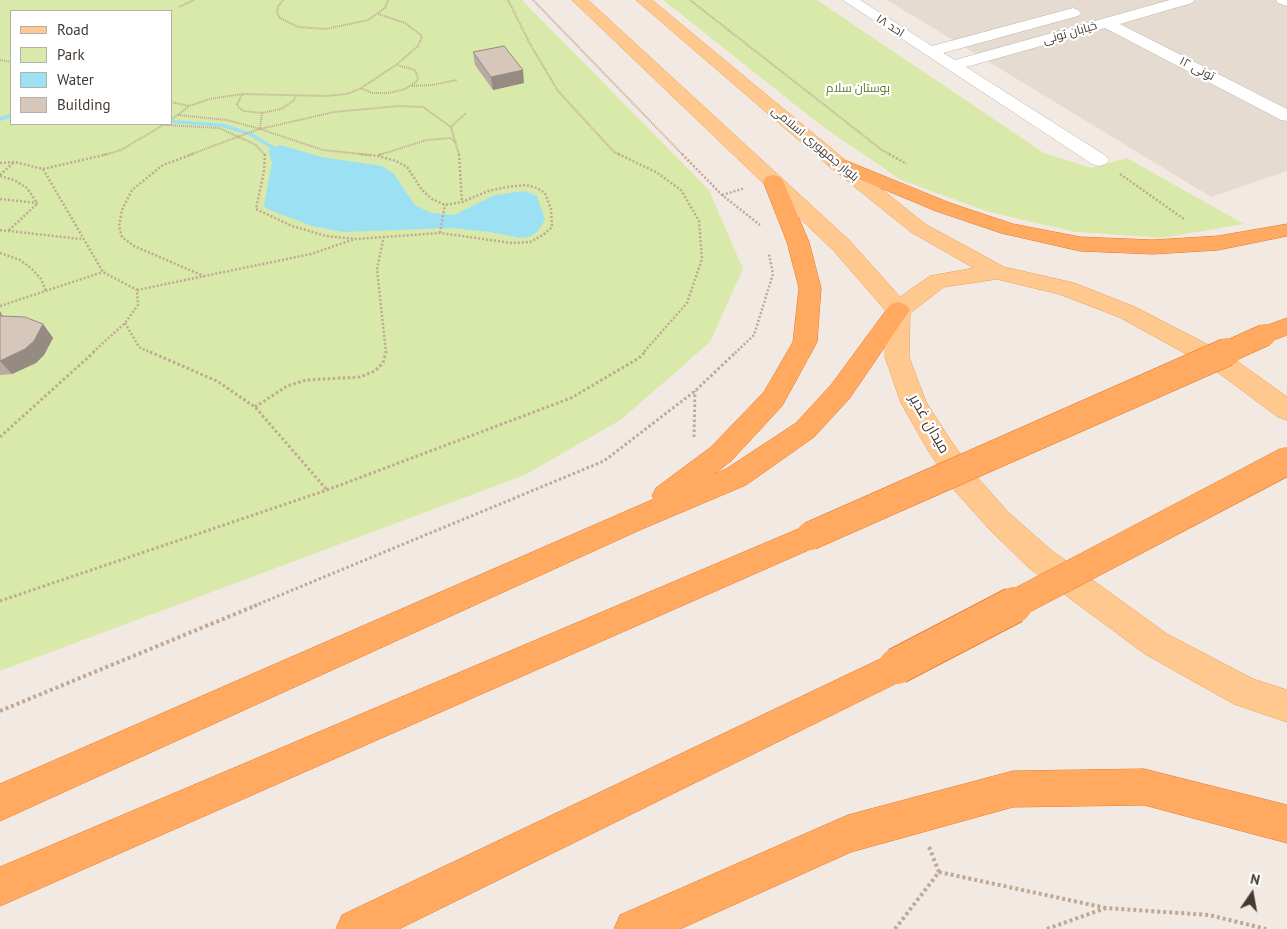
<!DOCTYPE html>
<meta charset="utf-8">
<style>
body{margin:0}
#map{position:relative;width:1287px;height:929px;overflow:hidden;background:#f2eae2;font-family:"PT Sans",sans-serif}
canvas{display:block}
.legend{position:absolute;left:10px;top:10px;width:162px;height:115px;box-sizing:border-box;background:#fff;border:1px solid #b4b0ad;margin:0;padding:6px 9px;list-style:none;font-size:15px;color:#443a33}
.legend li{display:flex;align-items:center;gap:10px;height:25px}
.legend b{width:25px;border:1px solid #b4b0ad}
.north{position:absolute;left:1227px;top:869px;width:50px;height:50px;-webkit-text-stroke:4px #fff;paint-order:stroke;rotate:12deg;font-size:14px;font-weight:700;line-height:20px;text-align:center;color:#443a33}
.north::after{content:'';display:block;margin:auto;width:18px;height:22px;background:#443a33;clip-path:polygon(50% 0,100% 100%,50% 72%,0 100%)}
</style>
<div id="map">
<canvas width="1287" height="929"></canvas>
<ul class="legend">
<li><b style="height:6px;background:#ffc88f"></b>Road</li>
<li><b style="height:14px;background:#d9e9a9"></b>Park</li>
<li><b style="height:14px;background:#9be1f3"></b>Water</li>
<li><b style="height:14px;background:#d7c6ba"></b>Building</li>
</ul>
<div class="north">N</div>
</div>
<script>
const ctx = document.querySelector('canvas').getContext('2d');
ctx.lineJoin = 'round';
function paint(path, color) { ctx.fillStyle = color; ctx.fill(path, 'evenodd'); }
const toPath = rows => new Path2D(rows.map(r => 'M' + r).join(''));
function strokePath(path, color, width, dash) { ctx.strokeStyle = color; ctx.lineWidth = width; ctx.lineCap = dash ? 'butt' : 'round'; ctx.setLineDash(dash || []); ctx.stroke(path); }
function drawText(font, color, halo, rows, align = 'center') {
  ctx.font = font + ' "PT Sans",Cairo,sans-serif'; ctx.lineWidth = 4.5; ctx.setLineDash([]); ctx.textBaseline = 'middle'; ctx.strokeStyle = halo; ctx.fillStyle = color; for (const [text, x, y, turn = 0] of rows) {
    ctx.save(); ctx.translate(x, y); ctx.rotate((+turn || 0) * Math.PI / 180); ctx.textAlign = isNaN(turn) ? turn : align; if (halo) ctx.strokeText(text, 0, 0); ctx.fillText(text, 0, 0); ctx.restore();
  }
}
paint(toPath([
 [887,0,1287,0,1287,171,1211,197]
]), '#e6dbd0');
paint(toPath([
 [0,0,522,0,709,190,743,269,710,342,622,419,525,475,0,671],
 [11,11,171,11,171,124,11,124],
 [663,0,817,0,1044,153,1091,168,1127,158,1244,224,1162,238,1076,232,989,212,901,180,822,126]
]), '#d9e9a9');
paint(toPath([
 [280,145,322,157,382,166,393,173,415,205,431,213,454,215,495,195,525,191,537,196,545,220,537,232,529,237,521,238,490,232,451,228,344,232,312,226,267,209,264,206,272,162,268,150]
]), '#9be1f3');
paint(toPath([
 [11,114,11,118,0,121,0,117,11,114],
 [174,120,225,124,252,133,277,148,272,149,248,135,222,127,172,123,171,121,174,120]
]), '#9be1f3');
const minor = toPath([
 [843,0,860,0,932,46,1073,8,1078,10,1081,13,1078,16,943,53,955,60,1170,0,1194,0,1192,3,1120,24,1287,109,1287,121,1281,120,1105,28,966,67,1106,156,1109,160,1106,164,1099,166,1092,164,843,0],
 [1276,0,1287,0,1287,6,1278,3,1276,0]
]);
const major = toPath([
 [572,0,588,0,850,241,900,297,930,276,974,268,911,232,830,167,636,0,652,0,844,159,925,224,1004,267,1074,283,1135,307,1230,356,1287,397,1287,420,1278,417,1212,368,1119,317,1059,294,997,279,944,287,910,313,909,357,926,402,949,438,976,476,1009,513,1051,550,1167,634,1253,679,1287,690,1287,722,1234,704,1145,654,1029,568,989,529,956,492,929,452,901,403,885,357,886,311,834,251,572,0]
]);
const highway = toPath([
 [837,157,950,203,1013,224,1080,237,1153,240,1218,236,1287,224,1287,236,1218,250,1153,254,1080,251,1001,233,936,211,830,167,827,163,830,159,837,157],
 [773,175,780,177,783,181,809,242,821,288,817,342,782,406,731,461,714,474,726,469,796,423,831,385,890,305,898,302,906,305,910,310,849,399,814,437,746,485,642,529,0,821,0,784,654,499,652,496,656,488,711,447,764,392,793,342,799,288,787,242,763,181,766,177,773,175],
 [1287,318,1287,335,1265,343,1257,341,1253,335,1257,329,1287,318],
 [810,524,820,527,825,536,820,545,0,906,0,867,810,524],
 [897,651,909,655,913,666,909,677,399,929,336,929,342,915,897,651],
 [1144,769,1287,805,1287,843,1144,805,1013,807,851,852,680,929,614,929,620,915,848,815,1013,771,1144,769]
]);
strokePath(minor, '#c1b3a8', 1);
strokePath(major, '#e8a05a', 1);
strokePath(highway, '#e4792b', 1);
strokePath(toPath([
 [283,0,278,7,277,13,280,18,298,27,326,29,368,20,385,8,388,0],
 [508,0,531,46,558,91,614,152,621,155],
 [533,0,683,155],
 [690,0,882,150,891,155],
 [179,7,194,0],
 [0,60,11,62],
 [412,86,432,85,457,80],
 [361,88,372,93,389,93,405,89,416,82,418,78,415,70,397,65],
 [242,95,237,104,239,108,244,111,262,113,281,109,293,101,296,96],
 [171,102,189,106],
 [262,113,260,129,323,150,370,155],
 [178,115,227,120,260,129,334,112,399,106,423,107,451,127,459,155],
 [171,120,189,106,210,99,242,94,326,96,347,94,361,88,396,65,418,46,422,36,405,23,378,14],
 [165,125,219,128,256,145,265,155],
 [451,127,466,113],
 [104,155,121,150,165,124],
 [189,155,259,129],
 [379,155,427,140,450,138,456,142]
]), '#c0a895', 2, [1, 1]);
strokePath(toPath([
 [193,154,163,165,132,190,122,210,119,226,122,237,134,246,206,277],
 [265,154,264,171,256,209,292,226,326,236,356,239,440,233,512,243,530,242,543,235,552,227,551,209,545,193,537,188,526,185,507,187,488,191,462,202,445,205,432,199,422,190,407,167,396,161,378,156,359,154],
 [459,154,462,202],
 [618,154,656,172,681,190,699,221,702,259,687,303,643,353],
 [682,154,722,195,760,225],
 [889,154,907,164],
 [379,155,383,154],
 [0,163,15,162,43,169,103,272,137,290,138,305,125,323,92,353],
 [43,169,108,154],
 [1120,174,1184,219],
 [0,175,14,162],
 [0,176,14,180,27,188,37,203],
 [722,195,745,188],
 [0,199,38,203,8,231],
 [0,230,81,239],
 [440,233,445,205],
 [384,236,377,269,386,353],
 [0,253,20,260,32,269,41,279,46,291],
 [137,290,311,254,355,239],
 [0,306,103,272],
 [125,323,139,347,152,353],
 [735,353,754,335,773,274,769,254]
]), '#c0a895', 2.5, [2, 2]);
strokePath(toPath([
 [150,352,217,381,255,407,327,490],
 [255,407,287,386,306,380,360,377,375,371,383,363,386,352],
 [0,437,94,352],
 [694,437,695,391],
 [0,601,327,490,571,398,639,358,645,352],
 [254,606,604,461,695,391,736,352]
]), '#c0a895', 3, [2.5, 2.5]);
strokePath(toPath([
 [0,711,257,605],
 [929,847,939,872],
 [895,929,939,872,1106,908],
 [1047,929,1106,908,1209,915,1266,929]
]), '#c0a895', 4, [3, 3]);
paint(minor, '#fff');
paint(major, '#ffc88f');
paint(highway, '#ffa961');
const highwayBridgeFar2 = toPath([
 [1225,353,1265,335]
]);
const highwayBridgeFar1 = toPath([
 [810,536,1227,352],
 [1011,606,1287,461]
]);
const highwayBridge = toPath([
 [897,666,1014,605]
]);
strokePath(highwayBridgeFar2, '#e4792b', 23, []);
strokePath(highwayBridgeFar1, '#e4792b', 29, []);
strokePath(highwayBridge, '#e4792b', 38, []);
strokePath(highwayBridgeFar2, '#ffa961', 22);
strokePath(highwayBridgeFar1, '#ffa961', 28);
strokePath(highwayBridge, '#ffa961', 36);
paint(toPath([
 [473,52,524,83,493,90,475,65],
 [0,312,3,316,43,324,53,338,44,355,36,363,12,374,0,375]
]), '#b9aaa0');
paint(toPath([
 [523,70,524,83,493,90,491,77],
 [43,324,53,338,44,355,36,363,12,374,0,361]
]), '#968b82');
const building = toPath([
 [504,46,523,70,491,77,473,52,504,46],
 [0,312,1,316,25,317,43,324,34,341,25,349,0,361,0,312]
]);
paint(building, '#d7c6ba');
strokePath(building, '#968b82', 1);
drawText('12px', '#443a33', '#fff', [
 ["احد ۱۸",890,26,33],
 ["خیابان تونی",1070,33,-16],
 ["تونی ۱۲",1197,69,27],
 ["بلوار جمهوری اسلامی",815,144,40]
]);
drawText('12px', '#557724', '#fff', [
 ["بوستان سلام",858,89]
]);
drawText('15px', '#443a33', '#fff', [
 ["میدان غدیر",929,424,60]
]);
</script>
